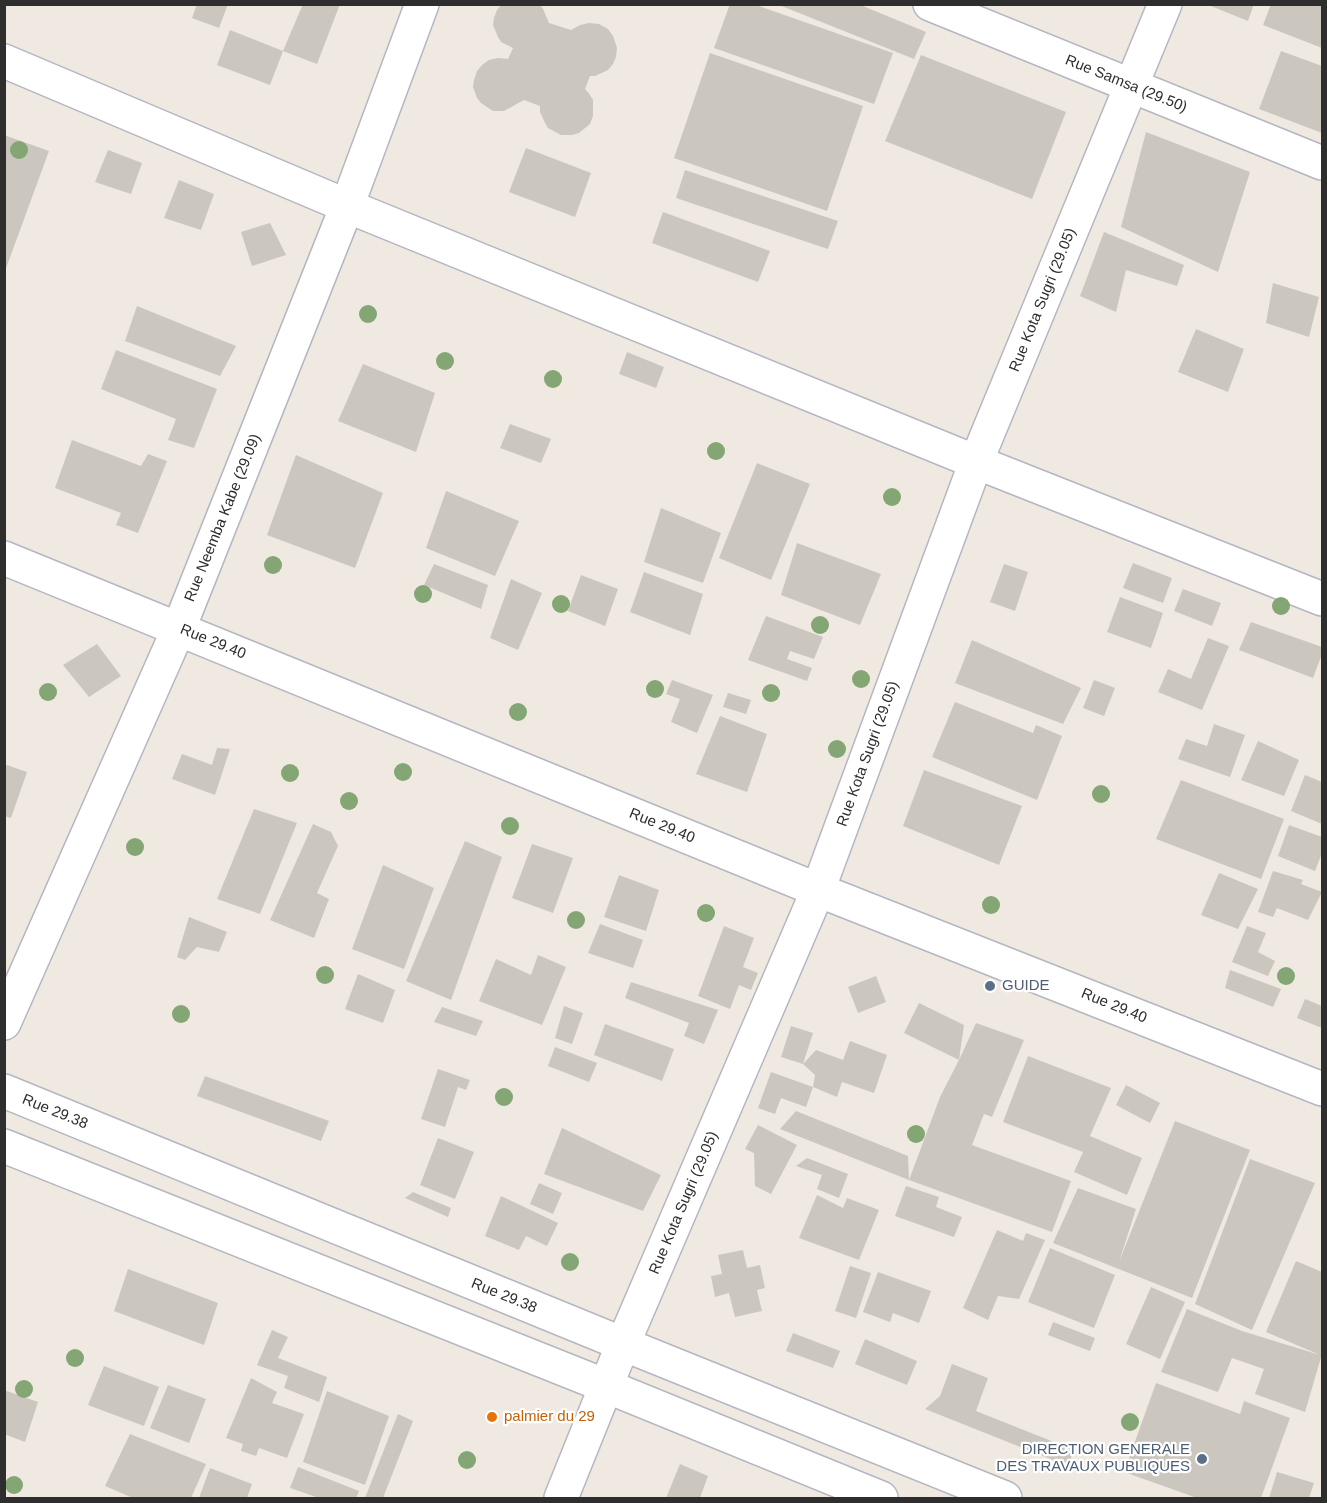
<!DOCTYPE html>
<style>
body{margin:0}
#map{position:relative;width:1327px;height:1503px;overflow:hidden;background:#efe9e1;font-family:Arial,sans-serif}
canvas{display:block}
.frame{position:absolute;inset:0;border:6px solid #2e2e2e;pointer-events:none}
</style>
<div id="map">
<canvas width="1327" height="1503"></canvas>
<div class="frame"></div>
</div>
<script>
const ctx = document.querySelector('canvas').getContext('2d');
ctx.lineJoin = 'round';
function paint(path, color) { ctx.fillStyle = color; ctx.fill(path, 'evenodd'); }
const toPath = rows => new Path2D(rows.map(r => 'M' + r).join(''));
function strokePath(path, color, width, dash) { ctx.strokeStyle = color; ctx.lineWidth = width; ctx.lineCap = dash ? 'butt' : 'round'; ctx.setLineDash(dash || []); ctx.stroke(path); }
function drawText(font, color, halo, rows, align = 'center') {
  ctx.font = font + ' Arial,sans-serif'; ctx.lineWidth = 4.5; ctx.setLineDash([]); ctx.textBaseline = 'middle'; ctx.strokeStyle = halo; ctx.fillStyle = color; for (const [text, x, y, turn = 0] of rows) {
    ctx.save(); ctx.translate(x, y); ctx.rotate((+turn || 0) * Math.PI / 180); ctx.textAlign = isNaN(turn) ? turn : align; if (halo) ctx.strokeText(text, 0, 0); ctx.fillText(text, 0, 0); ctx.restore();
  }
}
paint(toPath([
 [197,4,228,4,219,28,192,18],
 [303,4,340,4,317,64,283,51,270,85,217,65,230,30,283,51],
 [730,4,753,4,893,53,874,104,714,48],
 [858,4,926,32,914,59,779,5],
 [1206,4,1254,4,1248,21],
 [1271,4,1322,4,1322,48,1263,25],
 [501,5,540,5,543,9,549,23,571,30,580,25,589,23,599,24,608,29,613,36,617,48,616,57,613,64,608,70,595,76,590,76,585,89,590,95,593,100,593,116,590,124,579,133,572,135,561,135,548,128,545,123,540,112,540,106,524,100,504,111,493,111,481,103,477,98,473,87,474,80,477,71,482,65,489,60,498,58,508,59,513,48,501,42,498,37,493,25,494,18,497,10],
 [1281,51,1322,66,1322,133,1259,109],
 [710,53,863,106,827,211,674,158],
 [921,55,1066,112,1032,199,885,141],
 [1146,132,1250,172,1218,272,1121,227],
 [4,135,49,151,5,271,4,271],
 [526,148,591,173,575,217,509,192],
 [108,150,142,163,131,194,95,182],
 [685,170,838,221,828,249,676,198],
 [179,180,214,194,201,230,164,218],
 [663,212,770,251,758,282,652,243],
 [270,223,286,255,252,266,241,232],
 [1104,232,1184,265,1177,286,1126,270,1116,312,1080,296],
 [1273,283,1319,297,1309,337,1266,323],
 [137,306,236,346,220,376,125,341],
 [1196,329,1244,349,1228,392,1178,372],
 [116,350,217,389,194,448,168,440,176,419,101,389],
 [627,352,664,367,656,388,619,374],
 [363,364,435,393,416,452,338,421],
 [510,424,551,439,541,463,500,448],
 [72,440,141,466,148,454,167,461,138,533,116,525,121,513,55,488],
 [296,455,383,493,355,568,267,535],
 [757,463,810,484,771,580,719,558],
 [446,491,519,521,495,576,426,548],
 [661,508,721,533,703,583,644,562],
 [797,543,881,574,860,625,781,595],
 [1133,563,1172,578,1163,603,1123,588],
 [434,564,488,585,481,609,424,585],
 [1004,564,1028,572,1015,611,990,602],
 [644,572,703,594,690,635,630,612],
 [581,575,618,589,605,626,568,611],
 [511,579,542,593,518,650,490,638],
 [1183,589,1221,603,1212,626,1174,611],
 [1120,597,1163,613,1151,648,1107,632],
 [766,616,823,637,814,659,790,651,787,659,812,668,807,681,748,660],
 [1251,622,1322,647,1322,654,1313,678,1239,650],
 [1208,638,1229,646,1202,710,1158,692,1168,669,1191,679],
 [972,640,1081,688,1063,724,955,683],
 [97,644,121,676,89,697,63,665],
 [672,680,713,695,697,733,671,722,680,699,666,694],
 [1094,680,1115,688,1104,716,1083,708],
 [728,693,751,700,746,714,723,707],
 [955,702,1033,733,1036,725,1062,736,1037,800,932,757],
 [720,716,767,734,747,792,696,774],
 [1214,724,1245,735,1230,777,1178,759,1186,739,1207,746],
 [1258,741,1299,760,1284,796,1241,780],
 [217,748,230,749,215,795,172,779,182,754,212,765],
 [4,764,27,772,11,818,4,816],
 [924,770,1022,806,999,865,903,826],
 [1305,775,1322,782,1322,824,1291,811],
 [1181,780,1284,819,1261,879,1156,839],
 [254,809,297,823,260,914,217,899],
 [313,824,331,832,338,846,317,893,329,899,314,938,270,920],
 [1289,825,1322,837,1322,853,1315,871,1278,856],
 [465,841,502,857,451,1000,406,981],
 [532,844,573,858,553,913,512,898],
 [383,865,434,888,404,969,352,949],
 [1273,871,1303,880,1301,884,1322,892,1308,920,1277,908,1273,917,1258,912],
 [1219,873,1258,889,1238,929,1201,915],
 [619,875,659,890,646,931,604,917],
 [189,917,227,932,219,952,197,947,185,960,177,957],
 [600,924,643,940,633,968,588,953],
 [724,926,754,938,743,967,758,973,751,990,739,985,730,1009,698,996],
 [1247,926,1266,933,1258,952,1275,961,1268,976,1232,962],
 [538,955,566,967,542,1025,479,1001,496,959,531,975],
 [1230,970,1281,989,1273,1007,1225,988],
 [358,974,395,990,383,1023,345,1009],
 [876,976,886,1002,858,1013,848,987],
 [631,982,718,1010,704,1044,684,1036,689,1023,625,998],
 [1305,999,1322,1006,1322,1028,1297,1018],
 [919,1003,964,1025,959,1060,976,1023,1024,1040,992,1117,984,1114,972,1145,1071,1181,1052,1232,909,1180,940,1097,959,1060,904,1033],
 [564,1006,583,1013,572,1044,555,1038],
 [442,1007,483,1021,476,1036,434,1022],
 [605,1024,674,1049,662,1081,594,1055],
 [791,1026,813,1033,803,1064,781,1057],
 [850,1041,887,1055,874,1093,842,1082,837,1097,813,1087,806,1107,781,1098,775,1114,758,1108,771,1072,813,1087,815,1075,803,1064,816,1050,843,1060],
 [555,1047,597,1063,589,1082,548,1066],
 [1028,1056,1111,1088,1090,1136,1142,1158,1127,1195,1074,1172,1083,1152,1003,1122],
 [438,1069,470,1080,466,1090,458,1087,445,1127,421,1119],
 [205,1076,329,1121,321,1141,197,1096],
 [1126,1085,1160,1103,1150,1123,1116,1105],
 [796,1111,908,1156,909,1180,780,1129],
 [1175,1121,1250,1150,1192,1298,1053,1243,1078,1188,1136,1209,1119,1262],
 [758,1125,797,1145,771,1194,755,1186,754,1153,745,1149],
 [562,1128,661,1175,643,1211,544,1174],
 [438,1138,474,1152,455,1199,420,1185],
 [807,1158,848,1174,839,1198,817,1189,822,1175,796,1166],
 [1250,1159,1315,1183,1252,1330,1195,1304],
 [539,1183,562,1193,553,1214,530,1204],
 [906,1186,939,1197,936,1207,962,1217,954,1237,895,1216],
 [413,1192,451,1208,448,1217,405,1198],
 [817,1195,843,1208,847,1198,879,1210,859,1260,799,1238],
 [501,1196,558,1223,547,1246,526,1236,519,1250,485,1236],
 [997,1230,1023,1241,1026,1233,1045,1240,1019,1299,998,1296,988,1320,963,1308],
 [1050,1248,1115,1275,1094,1328,1028,1302],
 [743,1250,747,1268,760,1265,765,1288,757,1290,762,1311,735,1317,729,1293,715,1297,711,1276,722,1274,718,1255],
 [1296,1261,1322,1272,1322,1354,1305,1412,1255,1394,1264,1369,1232,1358,1218,1392,1161,1372,1187,1309,1242,1331,1320,1355,1266,1332],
 [850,1266,871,1273,856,1318,835,1311],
 [128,1269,218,1303,204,1345,114,1311],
 [878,1272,931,1291,919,1323,893,1313,890,1322,863,1312],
 [1151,1287,1185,1302,1160,1359,1126,1344],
 [1053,1322,1095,1338,1090,1351,1048,1335],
 [272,1330,288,1337,278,1358,327,1377,319,1402,284,1388,288,1376,257,1365],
 [793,1333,840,1351,833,1368,786,1351],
 [865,1339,917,1361,907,1385,855,1364],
 [952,1364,988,1378,976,1411,1074,1450,1068,1466,925,1409,940,1396],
 [104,1366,159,1387,144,1426,88,1405],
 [251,1378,277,1392,272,1403,304,1414,287,1458,259,1448,256,1456,241,1451,243,1444,226,1438],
 [1156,1383,1240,1414,1244,1401,1290,1418,1261,1498,1197,1498,1124,1472],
 [168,1385,206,1399,189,1443,150,1428],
 [4,1390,38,1402,25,1442,4,1434],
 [327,1391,389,1416,365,1485,303,1462],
 [398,1414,413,1421,383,1498,365,1498],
 [130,1434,206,1464,191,1498,133,1498,105,1486],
 [680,1464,708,1476,700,1498,666,1498],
 [298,1467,359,1491,356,1498,319,1498,290,1488],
 [210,1468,252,1484,247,1498,199,1498],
 [1277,1472,1314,1483,1309,1498,1269,1498]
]), '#cbc7bf');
const minor = toPath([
 [930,4,1322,163],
 [4,61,347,206,976,462,1322,599],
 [4,558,818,890,1322,1089],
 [4,1023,179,628,347,206,422,4],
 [561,1498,623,1344,818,890,976,462,1165,4]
]);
const secondary = toPath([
 [4,1091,623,1344,1005,1498],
 [4,1146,606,1386,881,1498]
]);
strokePath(minor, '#b4b7c1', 36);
strokePath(secondary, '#b4b7c1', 36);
strokePath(minor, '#fff', 33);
strokePath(secondary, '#fff', 33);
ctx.fillStyle = '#84a574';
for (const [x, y] of [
 [19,150],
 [368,314],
 [445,361],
 [553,379],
 [716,451],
 [892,497],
 [273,565],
 [423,594],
 [561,604],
 [1281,606],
 [820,625],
 [861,679],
 [655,689],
 [48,692],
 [771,693],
 [518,712],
 [837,749],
 [403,772],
 [290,773],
 [1101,794],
 [349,801],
 [510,826],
 [135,847],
 [991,905],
 [706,913],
 [576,920],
 [325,975],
 [1286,976],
 [181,1014],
 [504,1097],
 [916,1134],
 [570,1262],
 [75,1358],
 [24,1389],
 [1130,1422],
 [467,1460],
 [14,1485]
]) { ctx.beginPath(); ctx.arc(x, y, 9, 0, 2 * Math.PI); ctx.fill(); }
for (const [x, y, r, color] of [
 [990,986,6,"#5c6f8a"],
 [492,1417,6,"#e8710a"],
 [1202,1459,6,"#5c6f8a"]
]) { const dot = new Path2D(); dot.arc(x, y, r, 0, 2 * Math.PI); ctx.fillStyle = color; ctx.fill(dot); strokePath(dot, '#fff', 2); }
drawText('15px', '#2e2e2e', '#fff', [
 ["Rue Samsa (29.50)",1126,84,22],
 ["Rue Kota Sugri (29.05)",1043,300,-68],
 ["Rue Neemba Kabe (29.09)",223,518,-68],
 ["Rue 29.40",213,642,22],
 ["Rue Kota Sugri (29.05)",868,754,-70],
 ["Rue 29.40",662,826,22],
 ["Rue 29.40",1114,1006,22],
 ["Rue 29.38",55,1112,22],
 ["Rue Kota Sugri (29.05)",684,1203,-67],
 ["Rue 29.38",504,1296,22]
]);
drawText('15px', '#4e5e75', '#fff', [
 ["GUIDE",1002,986],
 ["DIRECTION GENERALE",1190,1450,"right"],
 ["DES TRAVAUX PUBLIQUES",1190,1467,"right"]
], 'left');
drawText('15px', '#c56008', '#fff', [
 ["palmier du 29",504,1417]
], 'left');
</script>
